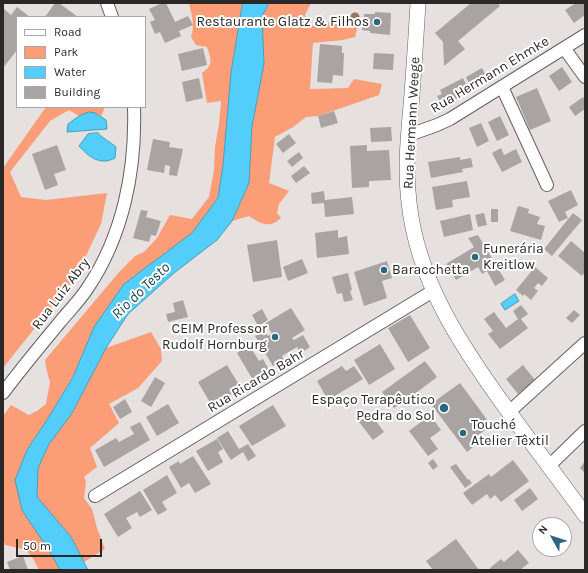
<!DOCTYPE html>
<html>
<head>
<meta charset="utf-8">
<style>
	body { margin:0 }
	#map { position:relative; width:588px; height:573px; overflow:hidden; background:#e6e0de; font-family:Karla,sans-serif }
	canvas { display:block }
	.frame { position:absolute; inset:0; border:4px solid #2b2928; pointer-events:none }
	.legend { position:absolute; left:16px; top:16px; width:130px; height:92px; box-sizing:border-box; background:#fff; border:1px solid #aaa9a9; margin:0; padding:5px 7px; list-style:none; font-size:12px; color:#2b2928 }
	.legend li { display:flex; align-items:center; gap:8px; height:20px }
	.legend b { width:20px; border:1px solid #aaa9a9 }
	.north { position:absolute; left:532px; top:517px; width:40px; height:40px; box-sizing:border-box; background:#fff; border:1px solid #aaa9a9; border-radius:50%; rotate:309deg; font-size:11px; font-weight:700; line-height:16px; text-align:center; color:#2b2928 }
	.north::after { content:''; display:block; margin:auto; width:14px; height:18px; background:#2b687f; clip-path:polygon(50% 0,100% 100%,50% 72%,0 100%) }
	.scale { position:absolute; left:16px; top:539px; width:86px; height:18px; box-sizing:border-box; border:2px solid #2b2928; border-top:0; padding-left:5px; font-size:12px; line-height:14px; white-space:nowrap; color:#2b2928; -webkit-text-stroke:3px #fff; paint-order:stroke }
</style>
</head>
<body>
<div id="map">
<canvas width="588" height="573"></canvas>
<div class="frame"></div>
<ul class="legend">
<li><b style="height:5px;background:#fff"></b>Road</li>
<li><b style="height:11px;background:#fb9d77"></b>Park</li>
<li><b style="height:11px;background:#53cefb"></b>Water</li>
<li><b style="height:11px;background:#a9a3a1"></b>Building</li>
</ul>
<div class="north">N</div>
<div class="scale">50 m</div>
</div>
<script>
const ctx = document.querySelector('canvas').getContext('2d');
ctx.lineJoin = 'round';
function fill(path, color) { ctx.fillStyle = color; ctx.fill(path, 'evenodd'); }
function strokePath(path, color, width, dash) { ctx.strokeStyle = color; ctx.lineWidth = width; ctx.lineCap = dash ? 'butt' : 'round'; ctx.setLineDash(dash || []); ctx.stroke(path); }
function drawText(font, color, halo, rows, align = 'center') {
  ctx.font = font + ' Karla,sans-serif'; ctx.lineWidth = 4; ctx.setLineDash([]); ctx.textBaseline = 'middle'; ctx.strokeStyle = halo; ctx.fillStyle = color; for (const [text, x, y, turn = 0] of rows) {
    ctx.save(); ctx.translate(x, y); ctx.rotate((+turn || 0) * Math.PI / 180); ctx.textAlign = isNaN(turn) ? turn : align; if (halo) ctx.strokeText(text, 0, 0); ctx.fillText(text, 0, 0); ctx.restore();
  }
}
const green = new Path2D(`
	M 190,3 L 243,3 L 231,73 L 223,165 L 218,198 L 192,233 L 124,284 L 94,327 L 73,376 L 47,420 L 27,450 L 15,480 L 60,570 L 39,570 C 29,549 28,550 5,545 L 3,538 L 3,416 L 11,405 L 29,415 L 37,411 L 46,404 L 50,382 L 47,372 L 45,360 L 120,271 L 135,256 L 144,252 L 157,238 L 170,215 L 192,219 L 209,197 L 214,170 L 215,147 L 219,124 L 221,101 L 207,103 L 202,73 C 214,65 211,59 207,47 L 196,45 L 191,37 C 195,26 192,15 189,4 Z
	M 269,3 L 311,3 L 305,15 L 307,27 L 332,22 L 358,25 L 355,37 L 343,40 L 313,43 L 310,89 L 348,88 L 354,79 L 382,84 L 379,95 L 318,116 L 306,117 L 293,127 L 275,137 L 269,183 L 289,191 L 279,204 L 277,213 L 281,218 C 269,229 261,224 249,216 L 232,221 L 249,183 L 252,126 L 264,64 L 262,16 Z
	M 46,107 L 105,107 L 101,116 C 93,111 88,113 79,116 L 69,110 L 50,121 L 10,172 L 21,197 L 46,200 L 107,193 L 101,224 L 77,275 L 3,368 L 3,168 Z
	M 151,332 L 161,349 L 162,361 L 138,388 L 109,404 L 119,423 L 90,448 L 97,467 L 84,477 L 86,482 L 84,498 L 92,509 L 97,528 L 105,549 L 84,562 L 71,537 L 37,497 L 38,468 L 49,444 L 72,413 L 106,348 Z`);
const water = new Path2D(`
	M 243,3 L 269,3 L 262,16 L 264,64 L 252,126 L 249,183 L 232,221 L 217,240 L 174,273 L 128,314 L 106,348 L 72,413 L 49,444 L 38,468 L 37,497 L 71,537 L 88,570 L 60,570 L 50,552 L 22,510 L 15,480 L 27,450 L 47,420 L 73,377 L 94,327 L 124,284 L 192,233 L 218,198 L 223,165 L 231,73 Z
	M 89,112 L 95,113 L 106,120 L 107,129 L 67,132 L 68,124 L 79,116 Z
	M 98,133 C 99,136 112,143 116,147 L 115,158 C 100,166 89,157 79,146 L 88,134 Z
	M 515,294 L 519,301 L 505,310 L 501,304 Z`);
const building = new Path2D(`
	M 55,3 L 59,3 L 78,17 L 45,17 Z
	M 162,3 L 166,3 L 175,22 L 188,16 L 193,25 L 179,31 L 181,36 L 165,43 L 160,32 L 155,34 L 150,22 L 155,20 L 149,9 Z
	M 471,3 L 498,3 L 500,6 L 458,41 L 465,49 L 444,66 L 443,42 L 435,33 Z
	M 576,3 L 585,3 L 585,15 L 574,23 L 565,10 Z
	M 17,7 L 30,17 L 17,17 L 17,50 L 3,68 L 3,8 L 11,15 Z
	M 375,12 L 391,13 L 390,35 L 370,33 L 370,31 L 362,30 L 364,14 L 375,14 Z
	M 320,44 L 342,46 L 342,53 L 344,53 L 343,76 L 333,75 L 332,83 L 317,82 Z
	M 203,48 L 207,65 L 182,71 L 178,54 Z
	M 374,53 L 394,54 L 393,70 L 373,69 Z
	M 562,67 L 572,82 L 559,91 L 549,76 Z
	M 482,68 L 489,81 L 472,90 L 466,77 Z
	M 199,78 L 203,98 L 186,102 L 182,82 Z
	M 463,78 L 470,92 L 442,106 L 437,96 L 442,94 L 440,90 Z
	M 537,88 L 551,121 L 530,130 L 516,97 Z
	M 583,97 L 585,101 L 585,109 L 575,116 L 569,107 Z
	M 334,111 L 338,123 L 321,128 L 318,116 Z
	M 500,116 L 509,135 L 497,141 L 488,122 Z
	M 481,123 L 489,141 L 477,147 L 469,128 Z
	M 391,127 L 392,141 L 371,142 L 370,128 Z
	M 289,134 L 296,143 L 283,153 L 276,144 Z
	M 153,139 L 170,142 L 169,147 L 183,149 L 177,176 L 169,175 L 170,166 L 165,165 L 164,173 L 147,170 Z
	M 57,145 L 66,170 L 54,174 L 58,185 L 45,190 L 32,154 Z
	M 367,145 L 367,151 L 389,150 L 391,180 L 369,181 L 369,187 L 352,188 L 350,146 Z
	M 501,148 L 504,155 L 516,149 L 522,162 L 502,172 L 492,153 Z
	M 299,152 L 303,158 L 292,167 L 287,161 Z
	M 460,157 L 460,160 L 471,158 L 473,167 L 462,169 L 463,172 L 431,178 L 428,162 Z
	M 304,166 L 310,173 L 296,183 L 291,176 Z
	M 467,181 L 470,197 L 452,200 L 453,207 L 436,210 L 432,187 Z
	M 571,190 L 578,205 L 565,212 L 568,218 L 559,222 L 548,201 Z
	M 324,191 L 325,200 L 352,197 L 354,214 L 325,217 L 324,203 L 312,204 L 311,193 Z
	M 518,206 L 529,209 L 528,213 L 540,217 L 537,224 L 545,226 L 541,240 L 510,231 Z
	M 491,209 L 498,209 L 498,222 L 491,222 Z
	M 141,210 L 148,211 L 146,217 L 161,221 L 156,236 L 151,235 L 149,242 L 133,238 Z
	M 484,213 L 487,225 L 478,227 L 475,215 Z
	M 573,213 L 582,220 L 552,256 L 544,249 Z
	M 470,214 L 473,230 L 444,237 L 440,221 Z
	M 338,230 L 338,238 L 347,236 L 349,254 L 317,258 L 315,233 Z
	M 478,235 L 505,280 L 495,286 L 487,271 L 482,274 L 478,267 L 456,280 L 446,264 L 474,247 L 468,238 Z
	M 277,240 L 282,277 L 253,282 L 247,245 Z
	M 571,241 L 585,253 L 585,272 L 582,276 L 558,256 Z
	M 302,259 L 308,273 L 288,281 L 283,267 Z
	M 387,261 L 392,278 L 382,281 L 387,298 L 364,306 L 354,272 Z
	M 535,267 L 548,278 L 542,286 L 538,283 L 534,288 L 538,291 L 531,300 L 524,294 L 523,296 L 516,290 Z
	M 348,273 L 352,290 L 350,291 L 353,300 L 344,302 L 342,293 L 337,294 L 332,277 Z
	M 183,300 L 188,317 L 168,322 L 166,314 L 175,312 L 173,303 Z
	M 521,305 L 528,314 L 521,319 L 528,328 L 500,349 L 488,334 L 493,331 L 484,319 L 494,312 L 506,328 L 518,319 L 513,311 Z
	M 291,308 L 305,330 L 292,338 L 294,340 L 303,335 L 310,347 L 301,353 L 297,347 L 282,356 L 284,360 L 273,366 L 255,336 L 264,330 L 268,336 L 272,334 L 266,323 Z
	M 262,309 L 268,320 L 258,326 L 252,315 Z
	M 574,310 L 580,315 L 572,323 L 566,318 Z
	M 410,315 L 430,348 L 408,362 L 388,328 Z
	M 380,344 L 395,369 L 369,385 L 354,360 Z
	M 249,345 L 259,361 L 263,359 L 269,370 L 253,380 L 237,353 Z
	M 425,361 L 437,377 L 412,396 L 414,399 L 404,406 L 402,403 L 394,408 L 382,392 Z
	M 227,365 L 241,388 L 212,406 L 198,382 Z
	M 523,365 L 535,380 L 518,394 L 506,379 Z
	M 342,366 L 346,371 L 354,366 L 363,379 L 328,400 L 317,381 Z
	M 155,377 L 165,383 L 151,407 L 141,401 Z
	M 460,383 L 491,425 L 475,438 L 478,443 L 467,452 L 431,404 Z
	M 125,399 L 132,412 L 120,419 L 113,407 Z
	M 168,404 L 179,423 L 157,436 L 146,417 Z
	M 273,405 L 286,426 L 252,446 L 239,426 Z
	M 370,413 L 384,432 L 373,440 L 359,422 Z
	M 430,415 L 441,430 L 430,438 L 438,449 L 428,456 L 409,431 Z
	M 140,422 L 150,440 L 104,467 L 95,450 L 116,438 L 119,442 L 134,434 L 130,427 Z
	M 228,431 L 239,449 L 248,444 L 256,456 L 248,461 L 243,452 L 231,460 L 217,438 Z
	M 217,439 L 223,449 L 218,452 L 223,462 L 208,471 L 196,451 Z
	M 193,456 L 211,484 L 195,493 L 189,483 L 181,488 L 169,467 L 179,461 L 180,464 Z
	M 433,459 L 438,466 L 433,470 L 428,463 Z
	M 513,460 L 529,481 L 501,502 L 495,495 L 490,499 L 487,494 L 472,505 L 463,493 L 489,474 L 491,477 Z
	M 585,461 L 585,473 L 580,468 Z
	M 456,464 L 468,480 L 469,479 L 472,483 L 465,488 L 450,467 Z
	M 167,475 L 177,493 L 162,502 L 167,510 L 158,515 L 143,490 Z
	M 530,488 L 538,499 L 522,511 L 514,500 Z
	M 140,491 L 152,510 L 140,517 L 137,512 L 126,518 L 132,528 L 118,537 L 104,514 Z
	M 456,539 L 479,570 L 433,570 L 426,561 Z
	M 518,550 L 529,563 L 520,570 L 491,570 L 490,568 L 501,559 L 504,562 Z
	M 23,556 L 28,570 L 10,570 L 7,562 Z`);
const minor = new Path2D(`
	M 107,3 L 112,17
	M 564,48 L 585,77
	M 502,87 L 547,185
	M 409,135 L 437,125 L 450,119 L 585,35
	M 3,393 C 21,369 40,346 60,322 C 69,311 79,301 87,289 C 123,236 136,171 134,107
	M 509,412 L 585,343
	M 549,466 L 585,431
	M 95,496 L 433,291`);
const major = new Path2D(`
	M 418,3 C 416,37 414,71 411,106 C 408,138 405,170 409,202 C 417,280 461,346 506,408 C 532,444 559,479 585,515`);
const trees = [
	[355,17]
];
const markers = [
	[377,22,4,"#2b687f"],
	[475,257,4,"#2b687f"],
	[384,270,4,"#2b687f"],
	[275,337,4,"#2b687f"],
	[444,408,5,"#2b687f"],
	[463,433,4,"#2b687f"]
];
const poiNames = [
	["Restaurante Glatz & Filhos",369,22],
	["Funerária",483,249,"left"],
	["Kreitlow",483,265,"left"],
	["Baracchetta",392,270,"left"],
	["CEIM Professor",267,329],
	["Rudolf Hornburg",267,345],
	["Espaço Terapêutico",435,400],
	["Pedra do Sol",435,416],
	["Touché",471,425,"left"],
	["Atelier Têxtil",471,441,"left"]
];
const streetNames = [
	["Rua Hermann Ehmke",490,75,-31],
	["Rua Hermann Weege",412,123,-87],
	["Rua Luiz Abry",61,294,-53],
	["Rua Ricardo Bahr",256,381,-31]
];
const waterNames = [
	["Rio do Testo",141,291,-44]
];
fill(green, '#fb9d77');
fill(water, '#53cefb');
strokePath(water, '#479cbc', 1);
fill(building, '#a9a3a1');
strokePath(minor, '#645f5d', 14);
strokePath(major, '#645f5d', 16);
strokePath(minor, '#fff', 12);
strokePath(major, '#fff', 15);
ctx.fillStyle = '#977564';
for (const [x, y] of trees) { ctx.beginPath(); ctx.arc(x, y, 4.5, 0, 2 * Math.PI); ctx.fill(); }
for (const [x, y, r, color] of markers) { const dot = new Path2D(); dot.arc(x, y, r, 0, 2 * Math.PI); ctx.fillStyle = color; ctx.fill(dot); strokePath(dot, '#fff', 1.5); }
drawText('14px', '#2b2928', '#fff', poiNames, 'right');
drawText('14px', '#2b2928', '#fff', streetNames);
drawText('italic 15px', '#104557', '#fff', waterNames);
</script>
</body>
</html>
